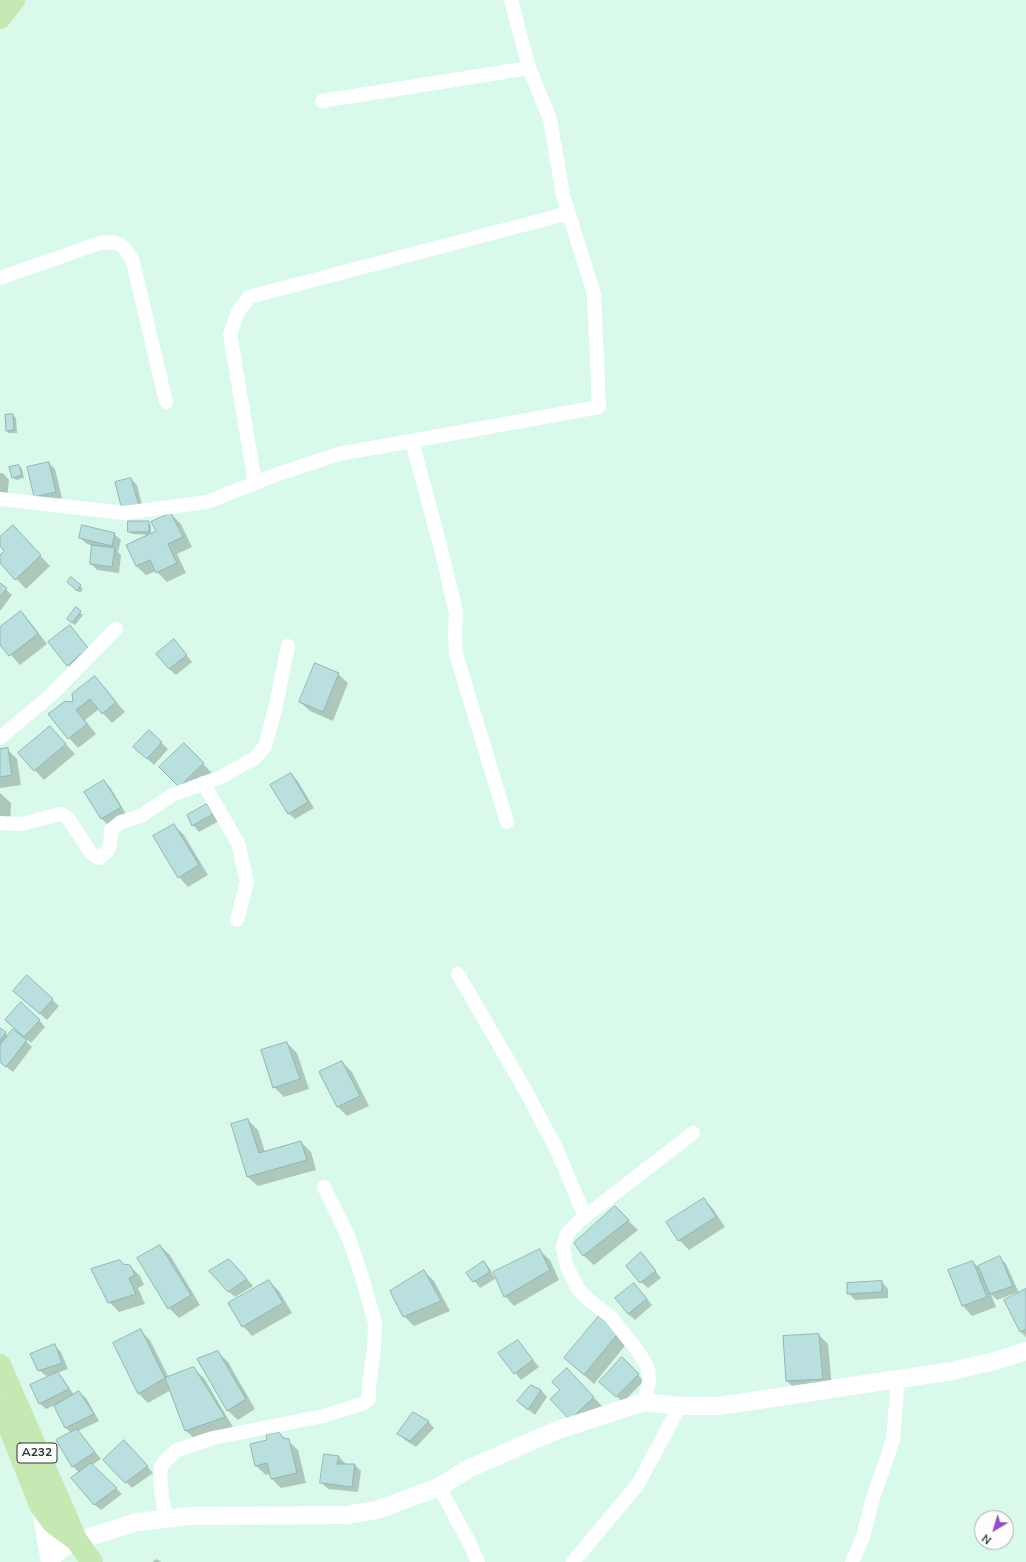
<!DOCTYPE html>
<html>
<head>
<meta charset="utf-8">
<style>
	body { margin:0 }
	#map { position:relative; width:1026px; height:1562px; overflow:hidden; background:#d9faea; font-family:"Nunito Sans",sans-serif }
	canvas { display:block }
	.north { position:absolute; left:974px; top:1510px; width:40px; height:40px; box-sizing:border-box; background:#fefefe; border:1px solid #a9aeac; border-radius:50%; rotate:218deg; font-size:11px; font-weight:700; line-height:16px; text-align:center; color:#2a3731 }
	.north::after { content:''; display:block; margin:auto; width:14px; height:18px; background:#944ec2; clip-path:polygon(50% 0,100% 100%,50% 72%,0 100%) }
</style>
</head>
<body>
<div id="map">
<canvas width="1026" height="1562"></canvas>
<div class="north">N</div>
</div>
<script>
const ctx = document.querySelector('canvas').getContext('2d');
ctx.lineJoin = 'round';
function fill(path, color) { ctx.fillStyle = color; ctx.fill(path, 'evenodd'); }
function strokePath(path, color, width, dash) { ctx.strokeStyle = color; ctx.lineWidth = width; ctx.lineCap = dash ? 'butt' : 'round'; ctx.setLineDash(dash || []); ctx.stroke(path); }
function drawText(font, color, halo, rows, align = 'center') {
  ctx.font = font + ' "Nunito Sans",sans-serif'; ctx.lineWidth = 4; ctx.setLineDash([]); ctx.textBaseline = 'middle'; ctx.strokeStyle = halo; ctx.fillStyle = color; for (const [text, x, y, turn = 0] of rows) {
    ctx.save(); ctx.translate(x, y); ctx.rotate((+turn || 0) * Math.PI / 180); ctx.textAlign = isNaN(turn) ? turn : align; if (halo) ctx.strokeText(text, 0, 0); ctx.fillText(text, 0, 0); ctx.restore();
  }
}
const shadow = new Path2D(`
	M 13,415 L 16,418 L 17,433 L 9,433 L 6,430 L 6,416 Z
	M 49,463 L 55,469 L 62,498 L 42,503 L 35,497 Z
	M 19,466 L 22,469 L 24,478 L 16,480 L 13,477 Z
	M 0,473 L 3,473 L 9,480 L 7,498 L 0,497 Z
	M 131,479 L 137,485 L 144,512 L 129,516 Z
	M 171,514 L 181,524 L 192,547 L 177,554 L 186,573 L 167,582 L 156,571 L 146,575 L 136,566 L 151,535 L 132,534 L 129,531 L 148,522 L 151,525 L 151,534 L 157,532 Z
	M 114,534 L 121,540 L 118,552 L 121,555 L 119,573 L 97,570 L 91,564 L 93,546 L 87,544 L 80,538 Z
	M 22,536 L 50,566 L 26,589 L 0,562 L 0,557 L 6,551 L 0,545 L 0,539 Z
	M 71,578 L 83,589 L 80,593 L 71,585 Z
	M 0,584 L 12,595 L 0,611 Z
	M 76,609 L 83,615 L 75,625 L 71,622 Z
	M 21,612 L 30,622 L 47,644 L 20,665 L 0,643 L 0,628 Z
	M 76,633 L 94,655 L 74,671 L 68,665 Z
	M 180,647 L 192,662 L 176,675 L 169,669 Z
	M 338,674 L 348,683 L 333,721 L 310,711 L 300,702 Z
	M 95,677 L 125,712 L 112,723 L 99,709 L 85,720 L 96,734 L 78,748 L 69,738 L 74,703 Z
	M 50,727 L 75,754 L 44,780 L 20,754 Z
	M 149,731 L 168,749 L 154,765 L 141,753 Z
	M 184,744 L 212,773 L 189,796 L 161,767 Z
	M 7,749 L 17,759 L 21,785 L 0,788 L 0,750 Z
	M 291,774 L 297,780 L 314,808 L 295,819 L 288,813 Z
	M 103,781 L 110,787 L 126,814 L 108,825 L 102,819 Z
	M 0,793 L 11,803 L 10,828 L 0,827 Z
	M 207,805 L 213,811 L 219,821 L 199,832 L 193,825 Z
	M 174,825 L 184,835 L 208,875 L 188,887 L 179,877 Z
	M 27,977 L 59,1006 L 47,1020 L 21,997 Z
	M 39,1020 L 45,1027 L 31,1043 L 12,1026 Z
	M 0,1029 L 9,1036 L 26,1041 L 32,1047 L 13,1072 L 0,1062 Z
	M 287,1043 L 297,1053 L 309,1089 L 284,1097 L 274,1087 Z
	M 342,1062 L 352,1072 L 369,1106 L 347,1116 L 338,1107 L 320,1073 Z
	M 248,1120 L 258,1130 L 265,1152 L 301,1142 L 311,1152 L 316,1170 L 258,1186 L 248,1177 Z
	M 704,1199 L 713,1209 L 725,1227 L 689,1250 L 679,1240 Z
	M 615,1208 L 638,1230 L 594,1265 L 584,1256 L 575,1243 Z
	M 160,1246 L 170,1255 L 200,1305 L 179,1318 L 169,1308 Z
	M 540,1251 L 550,1260 L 559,1280 L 514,1306 L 505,1296 Z
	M 1000,1258 L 1006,1264 L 1019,1293 L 1026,1290 L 1026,1337 L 1021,1332 L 1005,1300 L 1019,1294 L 1018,1292 L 997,1300 L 991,1294 L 996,1307 L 972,1316 L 963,1306 L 950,1270 L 973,1262 L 982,1271 Z
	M 647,1260 L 661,1278 L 648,1288 L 641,1282 Z
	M 484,1262 L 490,1269 L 495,1279 L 480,1288 L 468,1273 Z
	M 124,1265 L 130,1266 L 140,1276 L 144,1285 L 138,1288 L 145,1304 L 119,1312 L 109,1302 Z
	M 236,1266 L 253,1286 L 235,1297 L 228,1291 Z
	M 424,1271 L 434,1281 L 450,1311 L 414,1326 L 404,1316 Z
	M 269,1281 L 279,1291 L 292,1313 L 252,1336 L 243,1326 Z
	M 882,1282 L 888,1289 L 888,1298 L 855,1300 L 848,1293 Z
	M 640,1290 L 652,1305 L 635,1320 L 628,1314 Z
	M 599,1317 L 628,1342 L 594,1384 L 575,1367 Z
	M 140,1330 L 150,1340 L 169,1378 L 194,1369 L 204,1378 L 233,1427 L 196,1440 L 186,1431 L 171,1390 L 148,1403 L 139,1394 L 115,1344 Z
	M 819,1335 L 828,1344 L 832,1388 L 797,1391 L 787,1381 Z
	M 518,1342 L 539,1367 L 521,1380 L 500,1354 Z
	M 55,1346 L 61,1352 L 68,1369 L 57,1373 L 64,1380 L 74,1395 L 79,1392 L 86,1398 L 99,1421 L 78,1431 L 101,1459 L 92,1465 L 122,1494 L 101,1510 L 94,1504 L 79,1473 L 73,1466 L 71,1433 L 66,1428 L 55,1405 L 46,1409 L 39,1403 L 55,1375 L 54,1374 L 46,1376 L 39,1370 Z
	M 218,1352 L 228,1362 L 255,1409 L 238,1420 L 228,1411 L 198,1359 Z
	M 622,1359 L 644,1381 L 623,1402 L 606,1388 Z
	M 576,1379 L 603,1407 L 580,1429 L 561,1390 Z
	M 541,1390 L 547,1397 L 535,1415 L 518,1401 Z
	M 428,1421 L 434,1428 L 416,1447 L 405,1440 L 399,1434 Z
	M 279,1433 L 298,1450 L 306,1483 L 281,1488 L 272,1479 L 271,1474 L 266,1475 L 256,1466 Z
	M 131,1448 L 153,1473 L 132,1488 L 104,1460 Z
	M 325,1455 L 339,1457 L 345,1463 L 345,1465 L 355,1465 L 361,1471 L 358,1492 L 328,1489 L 321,1482 Z
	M 157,1559 L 161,1562 L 152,1562 Z`);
const building = new Path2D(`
	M 13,414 L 14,430 L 6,431 L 5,415 Z
	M 49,462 L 56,492 L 34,497 L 27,467 Z
	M 19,465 L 22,475 L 12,478 L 9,467 Z
	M 131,478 L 139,506 L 122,510 L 115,482 Z
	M 171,513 L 183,537 L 168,544 L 177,563 L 156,573 L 150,560 L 136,566 L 126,545 L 156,531 L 151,522 Z
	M 128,521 L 149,521 L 149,532 L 128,532 Z
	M 13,525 L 41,555 L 15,580 L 0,563 L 0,555 L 4,551 L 0,546 L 0,537 Z
	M 82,525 L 115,533 L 112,546 L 79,538 Z
	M 92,545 L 115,548 L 112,567 L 90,564 Z
	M 71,577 L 81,585 L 77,591 L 67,582 Z
	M 0,583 L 7,588 L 0,597 Z
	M 76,607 L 81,611 L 72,623 L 67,619 Z
	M 21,611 L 38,634 L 9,656 L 0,645 L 0,627 Z
	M 70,625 L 88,648 L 67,666 L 48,642 Z
	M 174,639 L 187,655 L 169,669 L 156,654 Z
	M 315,663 L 339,673 L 323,712 L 299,702 Z
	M 95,676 L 116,702 L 102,714 L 90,699 L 76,710 L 87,724 L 68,739 L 48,714 L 65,701 L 73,702 L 72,694 Z
	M 50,726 L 66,744 L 34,771 L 18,753 Z
	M 149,730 L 162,742 L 147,759 L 133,747 Z
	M 184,743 L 204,763 L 179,787 L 159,767 Z
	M 8,748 L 12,775 L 0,777 L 0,749 Z
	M 291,773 L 308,802 L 288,814 L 270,785 Z
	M 104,780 L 121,807 L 101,819 L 84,792 Z
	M 207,804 L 213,814 L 192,826 L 187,815 Z
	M 174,824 L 199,865 L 178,878 L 153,836 Z
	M 27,975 L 53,999 L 40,1014 L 13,991 Z
	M 21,1002 L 40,1020 L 24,1037 L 5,1020 Z
	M 0,1028 L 6,1032 L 0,1041 Z
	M 13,1029 L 27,1040 L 6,1067 L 0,1062 L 0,1045 Z
	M 287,1042 L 300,1079 L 273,1088 L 261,1050 Z
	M 342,1061 L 360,1096 L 337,1107 L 319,1072 Z
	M 248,1119 L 259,1153 L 301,1141 L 307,1160 L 247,1177 L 231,1124 Z
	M 704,1198 L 716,1217 L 678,1241 L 666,1222 Z
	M 615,1206 L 629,1220 L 583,1256 L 574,1243 Z
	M 160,1245 L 191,1295 L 168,1309 L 137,1258 Z
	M 540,1249 L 550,1270 L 504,1297 L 493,1272 Z
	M 641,1252 L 656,1271 L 640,1283 L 626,1266 Z
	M 1000,1256 L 1013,1286 L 990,1294 L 978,1266 Z
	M 229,1259 L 247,1279 L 228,1292 L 209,1271 Z
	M 120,1260 L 123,1264 L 130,1265 L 135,1275 L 129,1278 L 136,1294 L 108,1303 L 91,1269 Z
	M 484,1261 L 490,1272 L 473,1282 L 466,1273 Z
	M 973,1261 L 987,1297 L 962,1306 L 948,1270 Z
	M 424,1270 L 441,1301 L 403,1317 L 390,1291 Z
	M 269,1280 L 283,1303 L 242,1327 L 228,1303 Z
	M 882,1281 L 882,1292 L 847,1294 L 847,1283 Z
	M 634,1283 L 647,1299 L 628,1314 L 615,1298 Z
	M 1026,1289 L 1026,1329 L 1020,1332 L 1004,1300 Z
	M 599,1316 L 620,1331 L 584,1375 L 564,1358 Z
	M 141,1329 L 165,1378 L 138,1394 L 113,1343 Z
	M 819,1334 L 823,1379 L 786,1381 L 783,1336 Z
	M 518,1340 L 533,1360 L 514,1374 L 498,1353 Z
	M 55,1344 L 62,1363 L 38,1371 L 30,1354 Z
	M 218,1351 L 246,1399 L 227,1411 L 197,1359 Z
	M 622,1357 L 639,1374 L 616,1397 L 599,1382 Z
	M 194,1367 L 225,1417 L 185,1431 L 165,1378 Z
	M 567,1368 L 594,1397 L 570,1420 L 550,1399 L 560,1390 L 552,1382 Z
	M 58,1372 L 69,1389 L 39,1404 L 30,1385 Z
	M 531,1385 L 541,1390 L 528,1410 L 517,1401 Z
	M 79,1391 L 94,1414 L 65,1428 L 54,1406 Z
	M 413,1412 L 429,1421 L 410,1441 L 397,1434 Z
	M 77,1429 L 95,1452 L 72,1467 L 56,1440 Z
	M 279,1432 L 283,1438 L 289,1439 L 297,1473 L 271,1479 L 267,1463 L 255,1466 L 250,1444 L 267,1440 L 266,1435 Z
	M 124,1440 L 148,1466 L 125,1483 L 103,1460 Z
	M 324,1454 L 339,1456 L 337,1464 L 355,1464 L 352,1487 L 320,1483 Z
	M 91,1463 L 117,1488 L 94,1505 L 71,1478 Z`);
const minor = new Path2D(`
	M 322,101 L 529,68
	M 0,278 L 100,243 C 120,241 124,244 133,262 L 166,402
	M 412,441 L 442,553 L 456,613 L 455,635 L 456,654 L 507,822
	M 255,483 L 230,334 L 238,312 L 249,297 L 569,213
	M 0,499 L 124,513 L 207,502 L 278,474 L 339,454 L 599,407 L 594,294 L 563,195 L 550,119 L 529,68 L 511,0
	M 0,738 L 52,694 L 116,629
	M 203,783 L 238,843 L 247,882 L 237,920
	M 0,823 L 22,824 L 60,814 L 68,818 L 91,853 L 99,858 C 112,851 110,843 111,830 L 121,822 L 141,816 L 172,795 L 221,777 L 255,758 L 265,746 L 275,710 L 288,646
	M 458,974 L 524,1088 L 556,1148 L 585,1216
	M 644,1402 L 649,1382 L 648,1368 L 640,1354 L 610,1316 L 590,1301 L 579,1290 L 567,1267 L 563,1247 L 567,1234 L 578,1222 L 693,1133
	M 439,1487 L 469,1542 L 478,1562
	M 166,1519 L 162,1497 L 160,1479 L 161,1467 L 165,1461 L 177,1450 L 213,1438 L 323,1416 L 362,1404 L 369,1399 L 369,1386 L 374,1348 L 375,1323 L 363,1280 L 348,1236 L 324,1187
	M 573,1562 L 638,1484 L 680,1406
	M 852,1562 L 863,1537 L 873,1498 L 893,1440 L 898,1378`);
const tertiary = new Path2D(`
	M 50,1558 L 63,1548 L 77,1541 L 137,1522 L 191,1516 L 346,1515 L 377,1510 L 439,1487 L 468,1469 L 555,1431 L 644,1402 L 680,1406 L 719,1406 L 952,1371 L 995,1361 L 1026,1351`);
const secondary = new Path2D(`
	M 41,1507 L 51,1562`);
const primary = new Path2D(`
	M 0,18 L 14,0
	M 0,1365 L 77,1541 L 92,1562
	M 0,1405 L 41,1507 L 53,1523 L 76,1540`);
const shields = [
	[37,1453,40]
];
const shieldNames = [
	["A232",37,1453]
];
fill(shadow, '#0003');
fill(building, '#b9dfde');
strokePath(building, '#90b5b4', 1);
strokePath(minor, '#fff', 14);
strokePath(tertiary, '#fff', 18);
strokePath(secondary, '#fff', 20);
strokePath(primary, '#c6e8b3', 22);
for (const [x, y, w] of shields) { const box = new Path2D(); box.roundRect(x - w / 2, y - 10, w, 20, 3); ctx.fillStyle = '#fefefe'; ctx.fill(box); strokePath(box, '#2a3731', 1); }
drawText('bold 12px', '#2a3731', null, shieldNames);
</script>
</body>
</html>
